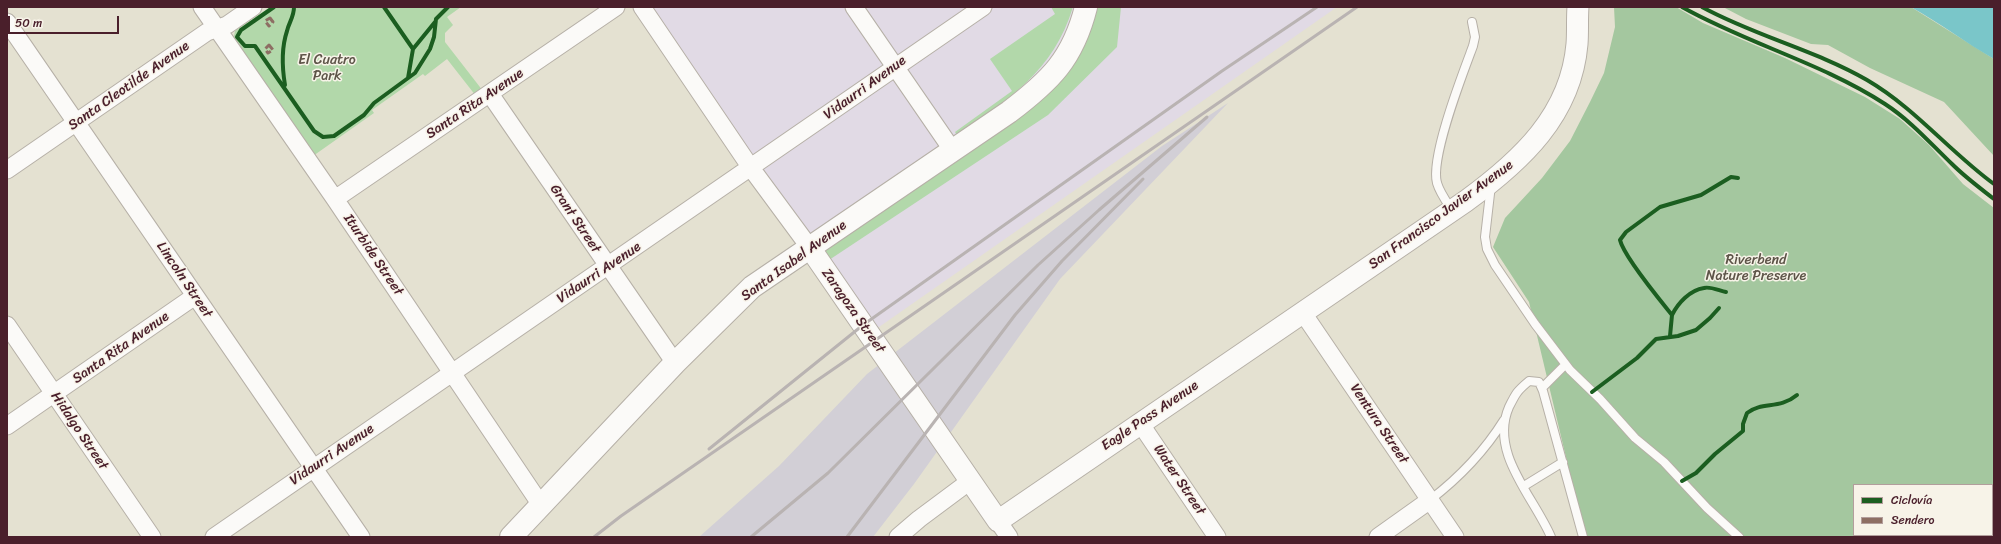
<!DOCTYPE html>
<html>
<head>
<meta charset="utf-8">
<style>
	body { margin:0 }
	#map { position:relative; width:2001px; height:544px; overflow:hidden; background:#e4e1d1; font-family:Sriracha,sans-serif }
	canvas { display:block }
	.frame { position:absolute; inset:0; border:8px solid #4a1f2b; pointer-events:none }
	.legend { position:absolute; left:1853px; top:484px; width:140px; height:52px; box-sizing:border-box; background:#f7f3e8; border:1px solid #b29e9c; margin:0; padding:5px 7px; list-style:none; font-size:12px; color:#4a1f2b }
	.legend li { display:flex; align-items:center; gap:8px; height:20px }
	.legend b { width:20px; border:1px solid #b29e9c }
	.scale { position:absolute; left:8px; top:16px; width:111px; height:18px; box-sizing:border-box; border:2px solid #4a1f2b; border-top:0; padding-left:5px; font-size:12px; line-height:14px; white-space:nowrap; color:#4a1f2b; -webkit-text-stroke:3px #f7f3e8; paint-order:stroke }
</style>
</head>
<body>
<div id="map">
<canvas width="2001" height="544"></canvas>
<div class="frame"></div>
<ul class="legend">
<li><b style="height:5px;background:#1b5e20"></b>Ciclovía</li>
<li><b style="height:5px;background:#8d6e63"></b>Sendero</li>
</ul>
<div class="scale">50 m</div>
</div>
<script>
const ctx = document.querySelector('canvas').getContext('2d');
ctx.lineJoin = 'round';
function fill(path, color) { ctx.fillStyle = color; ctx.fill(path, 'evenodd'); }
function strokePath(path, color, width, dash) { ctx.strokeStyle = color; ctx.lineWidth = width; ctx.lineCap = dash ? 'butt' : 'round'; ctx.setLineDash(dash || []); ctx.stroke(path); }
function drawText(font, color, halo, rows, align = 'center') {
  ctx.font = font + ' Sriracha,sans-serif'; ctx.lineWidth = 3; ctx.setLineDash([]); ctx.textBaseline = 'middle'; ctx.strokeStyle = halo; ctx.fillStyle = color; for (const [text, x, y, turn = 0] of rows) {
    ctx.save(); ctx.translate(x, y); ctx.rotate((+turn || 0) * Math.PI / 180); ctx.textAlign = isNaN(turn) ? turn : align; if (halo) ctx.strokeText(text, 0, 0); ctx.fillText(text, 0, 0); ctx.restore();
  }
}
const built = new Path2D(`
	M 642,7 L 1337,7 L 869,334 Z`);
const industrial = new Path2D(`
	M 1228,103 L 1060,279 L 914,484 L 873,537 L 699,537 L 779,466 L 867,374 L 1162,146 Z`);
const green = new Path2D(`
	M 270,7 L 461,7 L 447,17 L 453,25 L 445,33 L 445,42 L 483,91 L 476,96 L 447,59 L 425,76 L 423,74 L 372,110 L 374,113 L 313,156 L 233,41 L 235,31 Z
	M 1051,7 L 1073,7 C 1053,72 1010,98 957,135 L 955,132 L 1012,91 L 990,59 L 1055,14 Z
	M 1097,7 L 1121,7 L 1117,47 L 1048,115 L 829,260 L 823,252 L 1022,116 C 1031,109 1042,101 1050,92 C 1072,70 1090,38 1097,7 Z`);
const forest = new Path2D(`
	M 1614,7 L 1676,7 L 1703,23 L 1785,58 L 1865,97 L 1900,119 L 1929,145 L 1963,184 L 1994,208 L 1994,537 L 1585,537 L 1529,302 L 1493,247 L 1505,218 L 1542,178 L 1570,141 L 1590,102 L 1604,73 L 1615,27 ZM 1854,485 L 1992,485 L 1992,535 L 1854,535 Z
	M 1723,7 L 1911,7 L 1994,59 L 1994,156 L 1944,102 L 1870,68 L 1828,45 L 1811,44 L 1746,19 Z`);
const water = new Path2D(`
	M 1911,7 L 1994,7 L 1994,59 C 1966,43 1940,23 1911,7 Z`);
const service = new Path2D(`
	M 1491,185 L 1485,237 L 1487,249 L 1495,265 L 1535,324 L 1570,370 L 1600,399 L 1635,438 L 1664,462 L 1707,508 L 1739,537
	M 1452,210 C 1446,201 1440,193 1437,183 C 1430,157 1463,73 1473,46 L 1475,37 L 1472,22
	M 1542,388 L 1565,365
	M 1524,486 L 1563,462
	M 1430,500 C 1460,477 1484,452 1504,420
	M 1551,537 C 1534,497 1489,453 1509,407 C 1516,393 1517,391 1529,381 L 1539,382 L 1543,391 L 1583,537`);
const minor = new Path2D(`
	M 202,7 L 335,199 L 541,505
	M 642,7 L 751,168 L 810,248
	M 854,7 L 953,151
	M 7,22 L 361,537
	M 490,94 L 675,363
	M 7,170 L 207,32 L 227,25 L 253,7
	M 335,199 L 616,7
	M 1303,313 L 1455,537
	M 7,325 L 152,537
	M 1140,423 L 1217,537
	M 7,426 L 195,296
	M 998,521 L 1009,537
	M 214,537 L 983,7
	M 898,537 L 919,519 L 970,481
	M 1378,537 L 1430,500`);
const tertiary = new Path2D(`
	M 810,248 L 998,521 L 1466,201 C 1521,161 1571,115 1577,44 C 1578,32 1577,19 1578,7`);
const secondary = new Path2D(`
	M 511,537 L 675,363 L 752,287 L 1009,112 C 1050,81 1073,59 1086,7`);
const rail = new Path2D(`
	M 709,449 L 863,325 L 1222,71 L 1317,7
	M 594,537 L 621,516 L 1357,7
	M 751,537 L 828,473 L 1038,265 L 1099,210 L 1207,117
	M 847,537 L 1015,315 L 1062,261 L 1143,179`);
const quiet = new Path2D(`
	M 270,18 L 273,22 L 269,26 L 265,21 Z
	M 269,45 L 273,50 L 268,53 L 265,49 Z`);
const cycleway = new Path2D(`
	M 274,7 L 241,30 L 237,37 L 245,46 L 255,46 L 314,131 L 323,137 L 334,136 L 364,115 L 374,103 L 415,73 L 430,49 L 434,37 L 436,19 L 448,7
	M 384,7 L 413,49
	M 1682,7 C 1748,44 1822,63 1885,104 C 1911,121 1930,143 1952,164 C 1965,177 1980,188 1994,199
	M 1702,7 C 1755,36 1815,50 1867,80 C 1915,108 1950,152 1994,184
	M 408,78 L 413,49 L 435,22
	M 285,85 C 282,67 281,49 287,31 C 289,22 294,17 294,7
	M 1672,315 C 1678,303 1690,290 1704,288 C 1710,286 1720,291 1726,292
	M 1670,336 L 1672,315 C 1660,300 1624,257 1620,240 L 1626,232 L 1660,207 L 1701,195 L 1731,177 L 1738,178
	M 1592,392 L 1637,358 L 1656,339 L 1678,336 L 1696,330 L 1710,318 L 1719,308
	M 1682,481 L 1696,473 L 1715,454 L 1743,431 L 1743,424 L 1747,413 C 1763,401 1779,410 1797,395`);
const parkNames = [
	["El Cuatro",327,60],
	["Park",327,76],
	["Riverbend",1756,260],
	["Nature Preserve",1756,276]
];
const streetNames = [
	["Santa Cleotilde Avenue",129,86,-35],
	["Vidaurri Avenue",865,88,-36],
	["Santa Rita Avenue",475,104,-34],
	["San Francisco Javier Avenue",1441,215,-36],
	["Grant Street",575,219,56],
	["Iturbide Street",373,255,56],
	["Santa Isabel Avenue",794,261,-36],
	["Vidaurri Avenue",599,273,-34],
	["Lincoln Street",184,280,56],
	["Zaragoza Street",853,311,55],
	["Santa Rita Avenue",121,348,-35],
	["Eagle Pass Avenue",1150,416,-34],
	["Ventura Street",1379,424,56],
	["Hidalgo Street",79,431,56],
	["Vidaurri Avenue",332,455,-34],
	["Water Street",1179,480,56]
];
fill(built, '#e1dae5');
fill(industrial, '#d2cfd6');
fill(green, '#b2d8aa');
fill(forest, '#a4c79f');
fill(water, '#7ac6c9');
strokePath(service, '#b6b0a7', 10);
strokePath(minor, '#b6b0a7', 19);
strokePath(tertiary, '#b6b0a7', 23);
strokePath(secondary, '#b6b0a7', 24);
strokePath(service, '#fbfaf8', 8);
strokePath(minor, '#fbfaf8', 17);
strokePath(tertiary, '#fbfaf8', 21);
strokePath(secondary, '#fbfaf8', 22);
strokePath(rail, '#b9b3b2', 3);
strokePath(quiet, '#8d6e63', 3, [6, 3]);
strokePath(cycleway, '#1b5e20', 4);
drawText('14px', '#5d5448', '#f7f3e8', parkNames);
drawText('14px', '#4a1f2b', '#f7f3e8', streetNames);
</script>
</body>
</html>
